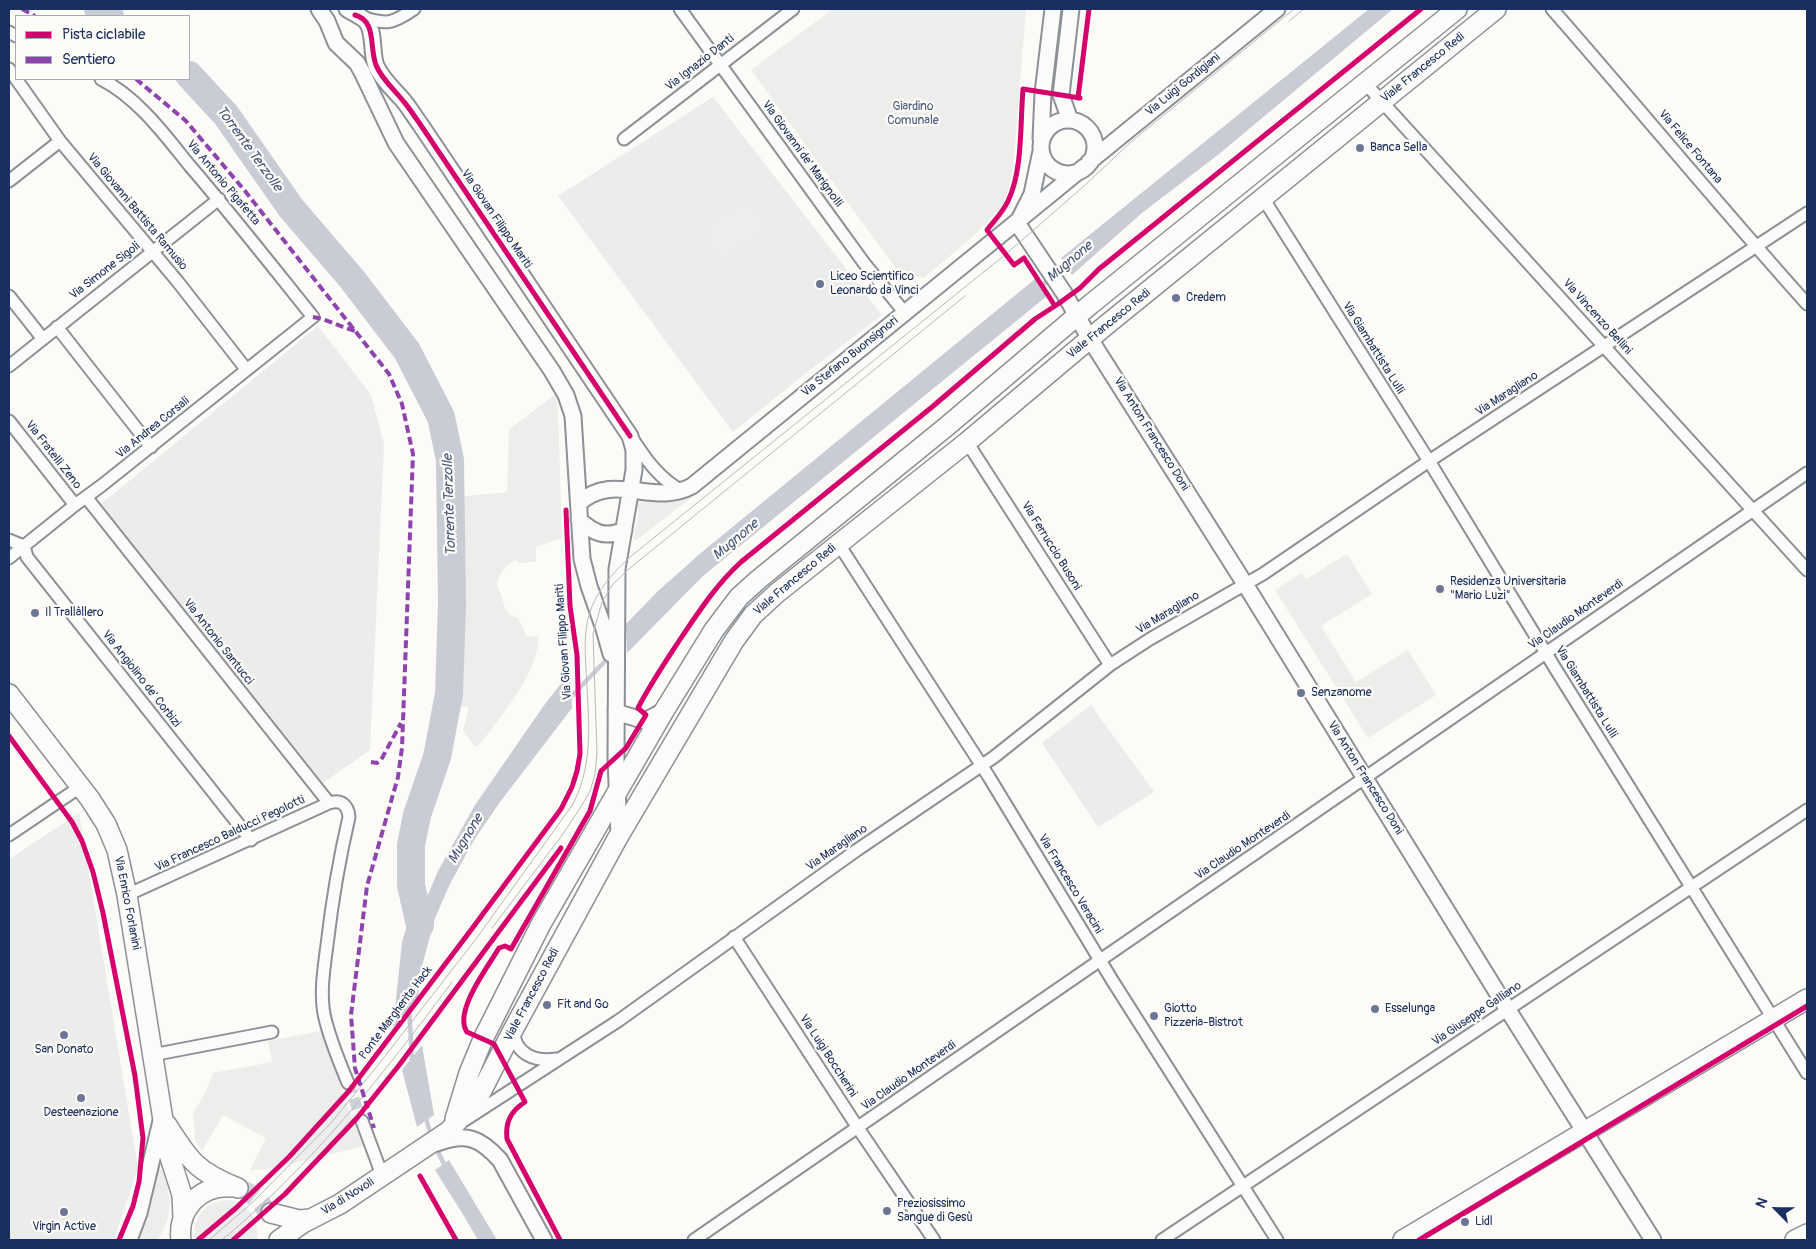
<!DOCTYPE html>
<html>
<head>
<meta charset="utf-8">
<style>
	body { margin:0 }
	#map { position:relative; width:1816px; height:1249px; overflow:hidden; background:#fcfbf8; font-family:Pangolin,sans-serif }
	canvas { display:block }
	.frame { position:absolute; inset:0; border:10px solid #1b2f5e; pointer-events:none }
	.legend { position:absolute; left:15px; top:15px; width:175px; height:65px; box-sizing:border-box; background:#fdfcf7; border:1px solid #a3aaba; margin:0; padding:6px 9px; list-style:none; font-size:15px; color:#1b2f5e }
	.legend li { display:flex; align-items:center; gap:10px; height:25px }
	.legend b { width:25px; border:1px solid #a3aaba }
	.north { position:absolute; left:1751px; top:1184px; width:50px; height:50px; -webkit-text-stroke:4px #fdfcf7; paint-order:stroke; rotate:293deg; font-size:14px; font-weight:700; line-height:20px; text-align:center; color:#1b2f5e }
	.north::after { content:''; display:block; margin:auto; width:18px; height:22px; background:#1b2f5e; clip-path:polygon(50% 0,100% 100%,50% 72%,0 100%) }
</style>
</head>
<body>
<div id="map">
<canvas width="1816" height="1249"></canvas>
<div class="frame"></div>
<ul class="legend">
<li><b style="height:6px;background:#d6006c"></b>Pista ciclabile</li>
<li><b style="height:6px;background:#8e44ad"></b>Sentiero</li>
</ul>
<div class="north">N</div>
</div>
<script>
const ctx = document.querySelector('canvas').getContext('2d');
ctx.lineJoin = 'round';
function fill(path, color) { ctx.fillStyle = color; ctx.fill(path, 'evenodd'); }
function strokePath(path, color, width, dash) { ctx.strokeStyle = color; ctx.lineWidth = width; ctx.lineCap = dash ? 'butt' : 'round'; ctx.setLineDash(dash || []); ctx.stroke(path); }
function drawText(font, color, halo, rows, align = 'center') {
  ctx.font = font + ' Pangolin,sans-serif'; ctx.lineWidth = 4.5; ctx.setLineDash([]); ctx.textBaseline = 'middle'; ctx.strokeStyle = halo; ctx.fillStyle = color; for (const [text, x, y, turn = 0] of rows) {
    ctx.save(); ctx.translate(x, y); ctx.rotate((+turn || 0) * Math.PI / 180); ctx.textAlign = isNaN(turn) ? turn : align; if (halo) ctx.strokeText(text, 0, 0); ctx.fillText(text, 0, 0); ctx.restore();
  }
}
const built = new Path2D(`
	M 713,97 L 882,315 L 805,374 L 733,432 L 558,196 Z
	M 318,326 L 371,395 L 384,444 L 370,750 L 323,783 L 101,504 Z
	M 1091,705 L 1154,792 L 1098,827 L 1042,743 Z
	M 79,813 L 138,1168 L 114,1240 L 9,1240 L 9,859 Z`);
const green = new Path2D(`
	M 833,9 L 1026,9 L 1014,156 C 1012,171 1011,185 1005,199 C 994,223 945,259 924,278 L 900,274 L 751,70 Z
	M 747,196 L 770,228 L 721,263 L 698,231 Z
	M 555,394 L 558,408 L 562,538 L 536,547 L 536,562 L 519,563 L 515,560 C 504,569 499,571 497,586 C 505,598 501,614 518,618 L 527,637 L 538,636 C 540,671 501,716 481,743 L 475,747 L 463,730 L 469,707 L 454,705 L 456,497 L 507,492 L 509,430 Z
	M 698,489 L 700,491 L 635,541 L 633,539 L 639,512 L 635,511 L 640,500 C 646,499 650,501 656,502 C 671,504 686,498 698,489 Z
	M 1347,554 L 1372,594 L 1321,626 L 1356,682 L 1408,650 L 1436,695 L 1368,738 L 1275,590 L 1302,573 L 1306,579 Z
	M 321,1031 L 349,1110 L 364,1146 L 269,1169 L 250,1170 L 266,1138 L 223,1115 L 202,1151 L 195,1140 L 193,1114 L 207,1089 L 213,1073 L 272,1062 L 268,1041 Z
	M 155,1169 L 163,1169 C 171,1194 174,1218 157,1240 L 136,1240 Z
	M 228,1200 C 248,1203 260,1220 257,1240 L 195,1240 C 191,1219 205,1201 228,1200 Z`);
const water = new Path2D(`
	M 1369,9 L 1393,9 L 1219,154 L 1142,213 L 1072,275 L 1061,258 Z
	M 1035,279 L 1047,296 L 703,576 L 627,653 L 626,624 L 658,591 L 702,552 Z
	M 570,672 L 572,708 L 500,802 L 474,840 L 450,884 L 435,918 L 422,966 L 418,997 L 393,1028 L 402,942 L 407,925 L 427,897 L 438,871 L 475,805 L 545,704 Z
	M 422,1045 L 434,1115 L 417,1127 L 402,1070 Z
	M 449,1160 L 497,1240 L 478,1240 L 464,1216 L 435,1170 Z`);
const stream = new Path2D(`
	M 1036,291 L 1070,262
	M 568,700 L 609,657
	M 409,1004 L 412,1061
	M 425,1115 L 431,1136
	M 435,1146 L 446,1168`);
const river = new Path2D(`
	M 98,9 L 110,16
	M 189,75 L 226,115 L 291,208 L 352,279 L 407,351 L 441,417 L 450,460 L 452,604 L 449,694 L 437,757 L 417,815 L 411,845 L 411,885 L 420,925`);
const minorTunnel = new Path2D(`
	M 348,1083 L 362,1121`);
const primaryTunnel = new Path2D(`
	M 238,1188 C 253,1193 262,1202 269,1215`);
const minor = new Path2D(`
	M 680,9 L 864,263 L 905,313
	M 1552,9 C 1638,107 1720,207 1807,304
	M 361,17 C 387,25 392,24 414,9
	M 9,32 L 16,36
	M 9,69 L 60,141 L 178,282 L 246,369
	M 1365,83 L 1807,570
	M 624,139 L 793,9
	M 9,181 L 60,141
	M 1263,198 L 1429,461 L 1555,668 L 1807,1073
	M 9,296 L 43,339
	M 57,327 L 151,447
	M 9,366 L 219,199
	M 9,421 L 75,505
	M 634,441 C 647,461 660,479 682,491
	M 967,442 L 1110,665
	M 86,497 L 329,803
	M 9,540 L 24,546 L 27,557 L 251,840
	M 838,543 L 989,777 L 1112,980 L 1277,1240
	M 9,558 L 75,505 L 101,486 L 313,317 C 272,266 232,215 190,166 C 164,134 138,98 101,79
	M 9,835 L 80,787
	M 127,895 L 329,803 C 341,799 348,805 349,817 C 339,860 332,902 327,945 C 324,968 320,992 324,1014 C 329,1038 339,1061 348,1083
	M 734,937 L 858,1128 L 934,1240
	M 513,1030 C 515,1054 534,1062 556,1059
	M 152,1055 L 272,1032
	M 465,1120 L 618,1021 L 857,850 L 994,757 L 1110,665 L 1150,639 L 1263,574 L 1429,461 L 1807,213
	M 362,1121 L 382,1175
	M 694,1240 L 1807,473
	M 1162,1240 L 1807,810`);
const tertiary = new Path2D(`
	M 319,9 L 327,21 L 336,43 L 357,63 L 362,72 L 396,143 L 552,371 L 566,395 L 573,416 L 582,559 L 589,586 L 604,629 L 611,654
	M 347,9 C 353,13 361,16 366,21 C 375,31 371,53 376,66 C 382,79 393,89 402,99 C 409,107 414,116 420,124 L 630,436 L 634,450 L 634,470 L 617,569 L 616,758 L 619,836
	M 1070,120 L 1061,95 L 1071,9
	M1041 147a27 27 0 1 1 54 0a27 27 0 1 1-54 0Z
	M 1041,139 L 1043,93 L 1053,9
	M 1089,162 L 1277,9
	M 1020,218 L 1032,194 L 1041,151
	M 1017,223 L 1064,293 L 1090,339 L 1245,584 L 1508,1010 L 1653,1240
	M 579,503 C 615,471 653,507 692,486 L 1084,167
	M 579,520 C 593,532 604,539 624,530
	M 616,712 L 645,721 L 664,711
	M 437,1143 C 466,1132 480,1138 500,1160 L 544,1240
	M 129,1240 L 139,1213 L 161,1121`);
const primary = new Path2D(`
	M 9,694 L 90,799 L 106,824 L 117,850 L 127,895 L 168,1151 L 182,1195 L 183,1218
	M 455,1119 L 469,1073 L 483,1039 L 541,924 L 664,711 L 714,630 L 739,597 L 759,579 L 946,427 L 1091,304 L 1457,9
	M 167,1125 C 189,1160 197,1172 238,1188
	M 271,1213 L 299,1220 L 311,1219
	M 181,1240 C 177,1209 201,1184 232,1187
	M 279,1240 L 303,1223 L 340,1204 L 449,1131 L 479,1096 L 513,1030 L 617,839 L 734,641 L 753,615 L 777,593 L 967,442 L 1105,326 L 1496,9
	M 1403,1240 L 1807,999
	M 1795,1240 L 1807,1234`);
const tram = new Path2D(`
	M 1289,21 L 1304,9
	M 492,928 L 560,838 L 579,810 L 590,791 L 595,774 L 597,753 L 593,634 L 602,602 L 613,584 L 630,568 L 965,296
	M 209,1240 L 253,1202 L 331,1123 L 382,1060 L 476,939 L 573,804 C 595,761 588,716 586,669 C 585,651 584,633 589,615 C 596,591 612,574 630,557 L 1006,254 L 1084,186 L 1132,141 L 1294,9
	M 222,1240 C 312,1165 383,1075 452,982`);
const quiet = new Path2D(`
	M 22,9 L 35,16
	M 136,79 L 186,121 L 245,191 L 389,374 L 402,404 L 413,454 L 402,748 L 398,777 L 367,886 L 351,1015 L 355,1068 L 374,1128
	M 313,317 C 327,319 340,327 355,331
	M 371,762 L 377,763 L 381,760 L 401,723`);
const cycleway = new Path2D(`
	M 355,15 C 377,21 369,47 376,65 C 382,80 395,90 404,102 C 410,109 415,117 420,124 L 630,436
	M 1078,98 L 1089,9
	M 1053,303 L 1024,258 L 1014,265 L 987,230 C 994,221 1003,212 1008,201 C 1023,170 1020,124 1023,89 L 1080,98
	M 9,736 L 72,822 L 82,841 L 93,872 L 103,913 L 135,1076 L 143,1138 L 139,1182 L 133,1206 L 119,1240
	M 420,1176 L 456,1240
	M 198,1240 L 236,1208 L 289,1157 L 349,1091 L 468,934 L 561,809 L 572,787 L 577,771 L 580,754 L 577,655 L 570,606 L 566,510
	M 233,1240 L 285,1194 L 357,1118 L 400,1064 L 561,848
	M 560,1240 L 507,1139 C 505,1122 511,1111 525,1102 L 494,1044 L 467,1032 C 453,1012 488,967 499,948 L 505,946 L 511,949 L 590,811 L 601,771 L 626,748 L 646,715 L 638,708 C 651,683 666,661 681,638 C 700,610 716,585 741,562 L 932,407 L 1035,319 L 1058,304 L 1080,288 L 1099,269 L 1421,9
	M 1419,1240 L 1807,1006`);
const markers = [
	[1360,148,5,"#6a7694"],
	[820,284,5,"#6a7694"],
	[1176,298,5,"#6a7694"],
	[1440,589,5,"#6a7694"],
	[35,613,5,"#6a7694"],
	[1301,693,5,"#6a7694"],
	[547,1005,5,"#6a7694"],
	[1375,1009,5,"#6a7694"],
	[1154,1016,5,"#6a7694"],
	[64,1035,5,"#6a7694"],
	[81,1098,5,"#6a7694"],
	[887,1211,5,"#6a7694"],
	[64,1212,5,"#6a7694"],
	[1465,1222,5,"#6a7694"]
];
const streetNames = [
	["Via Ignazio Danti",700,63,-38],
	["Viale Francesco Redi",1423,68,-39],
	["Via Luigi Gordigiani",1183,85,-39],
	["Via Felice Fontana",1690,147,50],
	["Via Giovanni de' Marignolli",802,154,54],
	["Via Antonio Pigafetta",223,183,50],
	["Via Giovanni Battista Ramusio",137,212,50],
	["Via Giovan Filippo Mariti",496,219,56],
	["Via Simone Sigoli",105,271,-38],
	["Via Vincenzo Bellini",1597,317,48],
	["Viale Francesco Redi",1109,324,-39],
	["Via Giambattista Lulli",1373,348,58],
	["Via Stefano Buonsignori",850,357,-39],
	["Via Maragliano",1507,394,-33],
	["Via Andrea Corsali",153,428,-39],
	["Via Anton Francesco Doni",1151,434,58],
	["Via Fratelli Zeno",53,455,52],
	["Via Ferruccio Busoni",1051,546,58],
	["Viale Francesco Redi",795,580,-40],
	["Via Maragliano",1168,613,-31],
	["Via Claudio Monteverdi",1576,615,-35],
	["Via Antonio Santucci",218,642,52],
	["Via Giovan Filippo Mariti",564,642,-94],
	["Via Angiolino de' Corbizi",141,679,52],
	["Via Giambattista Lulli",1586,692,58],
	["Via Anton Francesco Doni",1365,778,58],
	["Via Francesco Balducci Pegolotti",230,834,-25],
	["Via Claudio Monteverdi",1243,846,-34],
	["Via Maragliano",837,848,-35],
	["Via Francesco Veracini",1070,884,59],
	["Via Enrico Forlanini",127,903,79],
	["Viale Francesco Redi",532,995,-62],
	["Ponte Margherita Hack",396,1013,-53],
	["Via Giuseppe Galliano",1477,1014,-34],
	["Via Luigi Boccherini",828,1056,57],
	["Via Claudio Monteverdi",909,1076,-35],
	["Via di Novoli",348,1197,-32]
];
const parkNames = [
	["Giardino",913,107],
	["Comunale",913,121]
];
const poiNames = [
	["Banca Sella",1370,148],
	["Liceo Scientifico",830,277],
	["Leonardo da Vinci",830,291],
	["Credem",1186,298],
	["Residenza Universitaria",1450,582],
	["\"Mario Luzi\"",1450,596],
	["Il Trallàllero",45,613],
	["Senzanome",1311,693],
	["Fit and Go",557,1005],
	["Giotto",1164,1009],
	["Pizzeria-Bistrot",1164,1023],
	["Esselunga",1385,1009],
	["San Donato",64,1050,"center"],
	["Desteenazione",81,1113,"center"],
	["Preziosissimo",897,1204],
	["Sangue di Gesù",897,1218],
	["Lidl",1475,1222],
	["Virgin Active",64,1227,"center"]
];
const waterNames = [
	["Torrente Terzolle",249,149,54],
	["Mugnone",1070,262,-40],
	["Torrente Terzolle",450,505,-92],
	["Mugnone",736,540,-40],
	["Mugnone",466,839,-59]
];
fill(built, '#ebeceb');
fill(green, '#ededec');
fill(water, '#c9ccd4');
strokePath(stream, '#c9ccd4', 4.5);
strokePath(river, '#c9ccd4', 28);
strokePath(minorTunnel, '#cfd2d9', 11, [11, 5.5]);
strokePath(primaryTunnel, '#cfd2d9', 19, [19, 9]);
strokePath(minor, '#8c9097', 15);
strokePath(tertiary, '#8c9097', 19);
strokePath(primary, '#8c9097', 22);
strokePath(minor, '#fbfbf9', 11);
strokePath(tertiary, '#fbfbf9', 15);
strokePath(primary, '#fbfbf9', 19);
strokePath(tram, '#b6b9bd', 1);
strokePath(quiet, '#8e44ad', 4, [8, 4]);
strokePath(cycleway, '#d6006c', 5);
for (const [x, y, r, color] of markers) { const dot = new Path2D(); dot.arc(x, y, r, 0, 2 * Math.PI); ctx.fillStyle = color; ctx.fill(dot); strokePath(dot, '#fdfcf7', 2); }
drawText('12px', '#1b2f5e', '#fdfcf7', streetNames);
drawText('12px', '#4c5c7f', '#fdfcf7', parkNames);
drawText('12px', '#1b2f5e', '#fdfcf7', poiNames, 'left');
drawText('italic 14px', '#49587d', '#fdfcf7', waterNames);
</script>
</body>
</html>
